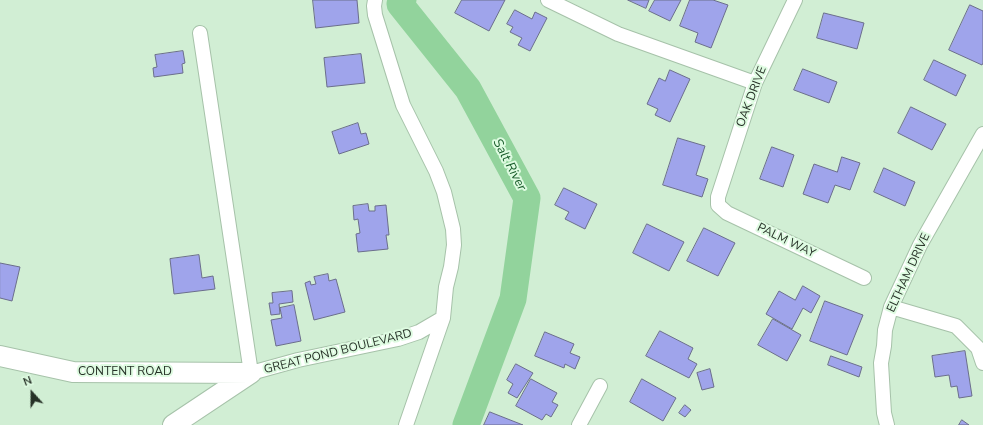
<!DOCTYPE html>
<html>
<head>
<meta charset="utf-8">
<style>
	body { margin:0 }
	#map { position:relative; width:983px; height:425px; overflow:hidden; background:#d1eed4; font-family:"Nunito Sans",sans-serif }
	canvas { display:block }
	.north { position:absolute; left:12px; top:373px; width:40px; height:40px; -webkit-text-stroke:3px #defbe1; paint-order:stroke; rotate:339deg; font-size:11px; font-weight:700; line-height:16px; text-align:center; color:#263127 }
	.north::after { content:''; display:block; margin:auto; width:14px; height:18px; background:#263127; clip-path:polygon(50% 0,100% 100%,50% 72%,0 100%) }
</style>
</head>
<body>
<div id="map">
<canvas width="983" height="425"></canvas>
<div class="north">N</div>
</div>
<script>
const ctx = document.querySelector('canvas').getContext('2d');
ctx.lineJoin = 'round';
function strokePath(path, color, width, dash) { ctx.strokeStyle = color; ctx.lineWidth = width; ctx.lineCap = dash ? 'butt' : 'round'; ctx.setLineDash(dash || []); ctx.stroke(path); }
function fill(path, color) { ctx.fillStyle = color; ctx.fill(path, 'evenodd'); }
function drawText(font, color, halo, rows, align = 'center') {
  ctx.font = font + ' "Nunito Sans",sans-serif'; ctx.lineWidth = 4; ctx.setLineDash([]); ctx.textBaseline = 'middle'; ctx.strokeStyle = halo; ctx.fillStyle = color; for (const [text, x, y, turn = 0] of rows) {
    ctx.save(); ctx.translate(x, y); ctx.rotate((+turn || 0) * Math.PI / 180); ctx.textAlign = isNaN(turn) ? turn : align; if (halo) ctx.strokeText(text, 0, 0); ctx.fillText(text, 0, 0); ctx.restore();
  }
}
const river = new Path2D(`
	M 403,0 L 400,4 L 468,89 L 527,198 L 513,299 L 466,425`);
const building = new Path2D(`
	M 313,0 L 357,0 L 359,23 L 316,28 Z
	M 462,0 L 505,0 L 489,31 L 455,13 Z
	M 628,0 L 649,0 L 646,8 Z
	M 655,0 L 681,0 L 670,21 L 649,11 Z
	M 690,0 L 713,0 L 728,5 L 711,48 L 695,42 L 698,33 L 680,26 Z
	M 970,5 L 983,11 L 983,63 L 982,65 L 949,50 Z
	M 515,10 L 532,19 L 535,12 L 547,18 L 530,51 L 518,45 L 522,38 L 510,32 L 513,27 L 507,24 Z
	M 824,13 L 864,23 L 857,49 L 817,38 Z
	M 183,51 L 185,63 L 182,64 L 183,73 L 154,77 L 153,68 L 157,67 L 155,55 Z
	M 361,54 L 365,83 L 327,87 L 324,58 Z
	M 934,60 L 966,75 L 956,96 L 924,80 Z
	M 803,69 L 837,82 L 829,103 L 794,90 Z
	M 670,70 L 690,79 L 670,122 L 655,115 L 658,109 L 647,104 L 659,78 L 665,81 Z
	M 911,107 L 946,124 L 932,150 L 898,133 Z
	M 358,123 L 361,134 L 366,133 L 369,144 L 339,154 L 332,132 Z
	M 678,138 L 705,146 L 696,175 L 708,179 L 702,197 L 663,185 Z
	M 772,147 L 794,155 L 783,187 L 760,179 Z
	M 842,157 L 860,163 L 850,190 L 835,185 L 828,203 L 803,194 L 814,164 L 837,172 Z
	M 884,168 L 915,182 L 905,206 L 874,192 Z
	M 564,188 L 597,204 L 585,229 L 565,219 L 569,212 L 555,205 Z
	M 368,204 L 369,211 L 375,211 L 375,206 L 386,205 L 389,235 L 386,235 L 388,249 L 358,252 L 356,234 L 360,233 L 358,219 L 354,220 L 353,206 Z
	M 647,224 L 684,242 L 669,271 L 633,253 Z
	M 704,228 L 735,243 L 718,276 L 687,261 Z
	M 199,255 L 202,278 L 213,276 L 215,289 L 174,294 L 170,259 Z
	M 0,263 L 20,267 L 12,301 L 0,298 Z
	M 328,274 L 329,281 L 336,279 L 345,312 L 314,320 L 305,283 L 310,281 L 311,285 L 316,284 L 314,277 Z
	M 803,286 L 820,296 L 811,313 L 803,308 L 792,329 L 766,314 L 779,291 L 795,300 Z
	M 292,291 L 293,302 L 279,304 L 280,314 L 271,315 L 269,303 L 273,303 L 272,293 Z
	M 825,301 L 863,315 L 847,355 L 810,341 Z
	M 294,305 L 301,341 L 276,346 L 271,320 L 282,318 L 280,308 Z
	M 773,319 L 801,335 L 787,361 L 758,345 Z
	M 660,331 L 693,348 L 688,359 L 697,364 L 689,378 L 646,356 Z
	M 545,332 L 574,344 L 570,353 L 580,357 L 575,369 L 565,364 L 564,368 L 535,356 Z
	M 965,351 L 972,396 L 959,398 L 957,386 L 951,387 L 949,375 L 935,377 L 932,356 Z
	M 831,356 L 862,367 L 859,377 L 828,365 Z
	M 516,364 L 533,373 L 517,398 L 508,393 L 513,384 L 507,380 Z
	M 710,369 L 714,387 L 702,390 L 697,373 Z
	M 531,379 L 557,393 L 552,402 L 558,405 L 551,417 L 546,414 L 542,420 L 516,406 Z
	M 642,379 L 676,398 L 663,421 L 630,402 Z
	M 685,405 L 691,410 L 685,417 L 679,413 Z
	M 490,412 L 495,414 L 523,425 L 484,425 Z
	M 962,420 L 969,425 L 959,425 Z`);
const street = new Path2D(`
	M 375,0 L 374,6 L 375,15 L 403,105 L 436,171 L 444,192 L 453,229 L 454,245 L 451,267 L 446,287 L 443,318 L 406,425
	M 548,0 L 618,34 L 755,83
	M 795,0 L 755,83 L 718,197 L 718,205 L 727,213 L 864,278
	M 200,33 L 251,373 L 298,360 L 398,339 L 419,332 L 443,318
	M 891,307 L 956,326 L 978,348 L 983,363
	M 579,425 L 600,386
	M 887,425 L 884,413 L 881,363 L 884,346 L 885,330 L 891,307 L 920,245 L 983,134`);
const secondary = new Path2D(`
	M 0,356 L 73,372 L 251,373
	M 173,425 L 251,373`);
const streetNames = [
	["OAK DRIVE",752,97,-69],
	["PALM WAY",786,241,26],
	["ELTHAM DRIVE",909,273,-65],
	["GREAT POND BOULEVARD",338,352,-14],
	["CONTENT ROAD",125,372]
];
const waterNames = [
	["Salt River",509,165,62]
];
strokePath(river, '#92d39c', 27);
fill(building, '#9fa4eb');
strokePath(building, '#6b6e8b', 1);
strokePath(street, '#a6c2a9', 16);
strokePath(secondary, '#a6c2a9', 22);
strokePath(street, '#fff', 14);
strokePath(secondary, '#fff', 20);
drawText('12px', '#263127', '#defbe1', streetNames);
drawText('italic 13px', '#155a28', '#defbe1', waterNames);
</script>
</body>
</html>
